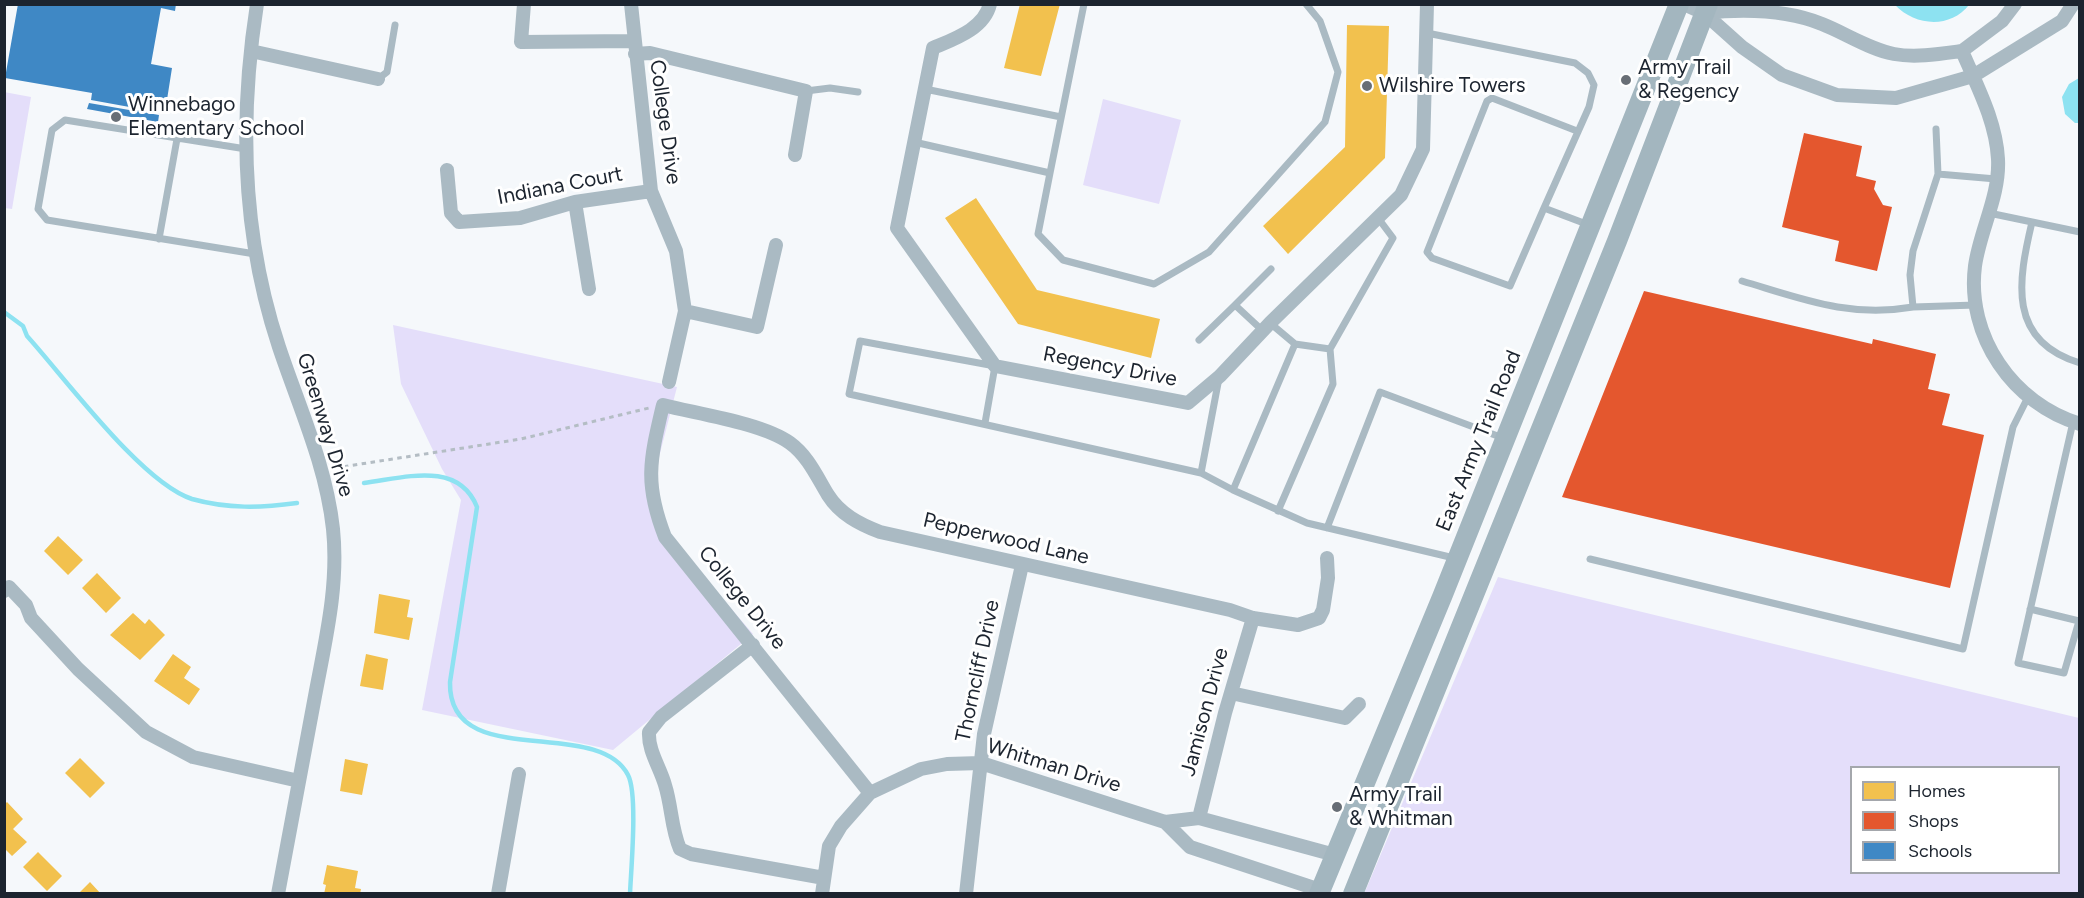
<!DOCTYPE html>
<html>
<head>
<meta charset="utf-8">
<style>
	body { margin:0 }
	#map { position:relative; width:2084px; height:898px; overflow:hidden; background:#f5f8fb; font-family:Figtree,sans-serif }
	canvas { display:block }
	.frame { position:absolute; inset:0; border:6px solid #1c242f; pointer-events:none }
	.legend { position:absolute; left:1850px; top:766px; width:210px; height:108px; box-sizing:border-box; background:#fff; border:2px solid #a4a7ac; margin:0; padding:8px 10px; list-style:none; font-size:18px; color:#1c242f }
	.legend li { display:flex; align-items:center; gap:12px; height:30px }
	.legend b { width:30px; border:2px solid #a4a7ac }
</style>
</head>
<body>
<div id="map">
<canvas width="2084" height="898"></canvas>
<div class="frame"></div>
<ul class="legend">
<li><b style="height:16px;background:#f2c14e"></b>Homes</li>
<li><b style="height:16px;background:#e4572e"></b>Shops</li>
<li><b style="height:16px;background:#3f88c5"></b>Schools</li>
</ul>
</div>
<script>
const ctx = document.querySelector('canvas').getContext('2d');
ctx.lineJoin = 'round';
function fill(path, color) { ctx.fillStyle = color; ctx.fill(path, 'evenodd'); }
function strokePath(path, color, width, dash) { ctx.strokeStyle = color; ctx.lineWidth = width; ctx.lineCap = dash ? 'butt' : 'round'; ctx.setLineDash(dash || []); ctx.stroke(path); }
function drawText(font, color, halo, rows, align = 'center') {
  ctx.font = font + ' Figtree,sans-serif'; ctx.lineWidth = 6; ctx.setLineDash([]); ctx.textBaseline = 'middle'; ctx.strokeStyle = halo; ctx.fillStyle = color; for (const [text, x, y, turn = 0] of rows) {
    ctx.save(); ctx.translate(x, y); ctx.rotate((+turn || 0) * Math.PI / 180); ctx.textAlign = isNaN(turn) ? turn : align; if (halo) ctx.strokeText(text, 0, 0); ctx.fillText(text, 0, 0); ctx.restore();
  }
}
const green = new Path2D(`
	M 4,92 L 31,97 L 12,209 L 5,208 Z
	M 1103,99 L 1181,120 L 1159,204 L 1083,185 Z
	M 393,325 L 677,387 L 657,465 L 658,493 L 667,534 L 753,634 L 613,750 L 422,710 L 461,500 L 442,469 L 401,384 Z
	M 1498,577 L 2079,718 L 2079,893 L 1364,894 ZM 1852,768 L 2058,768 L 2058,872 L 1852,872 Z`);
const water = new Path2D(`
	M 1895,5 L 1969,5 C 1950,29 1915,26 1895,5 Z
	M 2079,78 L 2079,123 L 2075,123 L 2065,114 L 2062,97 L 2069,84 Z`);
const homes = new Path2D(`
	M 1020,4 L 1060,4 L 1041,76 L 1004,68 Z
	M 1347,25 L 1389,26 L 1385,158 L 1288,254 L 1263,226 L 1345,147 Z
	M 976,198 L 1037,290 L 1160,319 L 1151,358 L 1018,324 L 945,218 Z
	M 58,536 L 83,560 L 68,575 L 44,551 Z
	M 97,573 L 121,598 L 106,613 L 82,588 Z
	M 379,594 L 410,600 L 407,617 L 413,618 L 409,640 L 374,633 Z
	M 133,613 L 145,624 L 149,619 L 165,635 L 140,660 L 110,635 Z
	M 173,654 L 191,667 L 184,678 L 200,689 L 189,705 L 154,681 Z
	M 366,654 L 388,659 L 383,690 L 360,686 Z
	M 80,758 L 105,783 L 90,798 L 65,773 Z
	M 345,759 L 368,764 L 362,795 L 340,791 Z
	M 7,802 L 23,819 L 13,829 L 27,842 L 12,856 L 4,848 L 4,805 Z
	M 38,852 L 62,876 L 47,891 L 23,867 Z
	M 327,865 L 358,871 L 355,888 L 361,889 L 360,894 L 324,894 L 326,885 L 323,884 Z
	M 90,882 L 101,894 L 78,894 Z`);
const shops = new Path2D(`
	M 1804,133 L 1862,146 L 1856,176 L 1876,181 L 1874,189 L 1883,205 L 1892,207 L 1877,271 L 1835,261 L 1839,241 L 1782,227 Z
	M 1644,291 L 1872,344 L 1873,339 L 1936,354 L 1928,389 L 1950,394 L 1942,425 L 1984,435 L 1950,588 L 1562,497 Z`);
const schools = new Path2D(`
	M 18,4 L 176,4 L 175,11 L 161,8 L 151,64 L 172,68 L 166,106 L 144,102 L 142,112 L 159,115 L 158,122 L 87,109 L 89,103 L 135,111 L 135,108 L 91,100 L 92,93 L 5,78 Z`);
const stream = new Path2D(`
	M 4,312 L 23,326 L 27,336 C 65,378 142,483 192,499 C 228,509 261,508 297,503
	M 364,483 C 404,478 458,460 477,507 L 450,682 C 448,773 597,715 628,775 C 638,794 631,869 630,894`);
const path = new Path2D(`
	M 335,468 L 521,439 L 649,408`);
const service = new Path2D(`
	M 1427,33 L 1575,63 L 1588,73 L 1594,85 L 1589,107 L 1544,208 L 1589,225
	M 378,79 L 387,72 L 395,25
	M 925,89 L 1061,117
	M 806,91 L 830,88 L 858,92
	M 1936,129 L 1938,174 L 1913,251 L 1910,275 L 1913,307 L 1976,305
	M 914,142 L 1050,173 L 1038,234 L 1063,260 L 1154,284 L 1209,252 L 1325,122 L 1338,72 L 1320,21 L 1306,4
	M 246,149 L 65,120 L 52,130 L 38,209 L 47,220 L 255,254
	M 1050,173 L 1084,4
	M 1938,174 L 1996,179
	M 1544,208 L 1510,286 L 1432,258 L 1427,252 L 1487,101 L 1492,98 L 1577,131
	M 1989,213 L 2080,232
	M 2032,222 C 2018,281 2007,341 2080,363
	M 159,239 L 177,139
	M 1742,281 C 1803,299 1849,318 1913,307
	M 1235,305 L 1271,269
	M 1270,323 L 1295,344 L 1233,490 L 1307,523 L 1454,558
	M 1199,340 L 1235,305 L 1263,331
	M 1330,349 L 1393,238 L 1378,218
	M 985,423 L 995,366 L 860,341 L 849,394 L 1201,473 L 1233,490
	M 1201,473 L 1219,378
	M 1278,511 L 1333,384 L 1330,349 L 1295,344
	M 1327,528 L 1380,392 L 1503,438
	M 1590,559 L 1963,649 L 2013,427 L 2028,397
	M 2030,609 L 2079,621 L 2064,673 L 2018,663 L 2073,422`);
const minor = new Path2D(`
	M 257,4 C 239,119 242,236 279,347 C 299,407 326,465 333,529 C 339,586 325,642 315,696 C 303,762 290,828 278,894
	M 524,4 L 521,42 L 634,41
	M 631,4 L 651,191 L 676,251 L 685,311 L 669,382
	M 990,4 C 984,29 954,39 933,48 L 897,228 L 995,366 L 1188,403 L 1220,376 L 1270,323 L 1401,195 L 1423,149 L 1427,4
	M 1684,4 L 1704,13 L 1742,47 L 1782,75 L 1837,95 L 1896,98 L 1973,76 L 2062,21 L 2073,4
	M 1704,13 C 1742,9 1785,9 1822,24 C 1845,33 1869,49 1894,54 C 1915,58 1940,54 1962,51
	M 251,51 L 378,79
	M 1962,51 C 1977,86 1996,121 1998,159 C 2000,196 1980,230 1975,266 C 1966,336 2013,404 2080,424
	M 1962,51 L 2002,21 L 2015,4
	M 635,54 L 650,53 L 806,91 L 795,155
	M 447,170 L 451,213 L 459,222 L 520,218 L 575,202 L 651,191
	M 575,202 L 589,289
	M 685,311 L 757,327 L 776,245
	M 4,591 L 9,587 L 26,605 L 31,618 L 78,669 L 146,732 L 193,757 L 299,781
	M 753,645 L 661,717 L 649,732 C 648,751 660,767 665,785 C 672,807 671,828 680,849 L 691,854 L 824,878
	M 1231,693 L 1345,718 L 1359,704
	M 870,793 L 665,537 C 644,483 650,460 663,405 C 698,414 762,423 790,443 C 808,456 817,477 828,495 C 840,514 859,524 880,532 L 1230,610 L 1253,618 L 1298,625 L 1319,618 L 1323,610 L 1328,578 L 1327,558
	M 1199,818 L 1225,713 L 1253,618
	M 1165,822 L 1190,847 L 1320,890
	M 498,894 L 519,774
	M 822,894 L 829,846 L 841,826 L 870,793 L 921,769 L 947,764 L 981,763 L 1165,822 L 1199,818 L 1335,855
	M 966,894 L 984,734 L 1022,565`);
const secondary = new Path2D(`
	M 1319,894 L 1442,597 L 1679,4
	M 1353,894 L 1617,241 L 1708,4`);
const markers = [
	[1626,80,6,"#686e76"],
	[1367,86,6,"#686e76"],
	[116,117,6,"#686e76"],
	[1337,807,6,"#686e76"]
];
const poiNames = [
	["Army Trail",1638,68],
	["& Regency",1638,92],
	["Wilshire Towers",1379,86],
	["Winnebago",128,105],
	["Elementary School",128,129],
	["Army Trail",1349,795],
	["& Whitman",1349,819]
];
const streetNames = [
	["College Drive",665,122,82],
	["Indiana Court",560,186,-11],
	["Regency Drive",1110,367,11],
	["Greenway Drive",325,425,73],
	["East Army Trail Road",1479,441,-68],
	["Pepperwood Lane",1006,539,13],
	["College Drive",742,598,51],
	["Thorncliff Drive",978,671,-78],
	["Jamison Drive",1205,712,-75],
	["Whitman Drive",1054,766,17]
];
fill(green, '#e4defa');
fill(water, '#8de2f1');
fill(homes, '#f2c14e');
fill(shops, '#e4572e');
fill(schools, '#3f88c5');
strokePath(stream, '#8de2f1', 4.5);
strokePath(path, '#b4bdc4', 3, [4.5, 4.5]);
strokePath(service, '#aabac3', 7);
strokePath(minor, '#aabac3', 14);
strokePath(secondary, '#a3b6bf', 20);
for (const [x, y, r, color] of markers) { const dot = new Path2D(); dot.arc(x, y, r, 0, 2 * Math.PI); ctx.fillStyle = color; ctx.fill(dot); strokePath(dot, '#fff', 2); }
drawText('21px', '#1c242f', '#fff', poiNames, 'left');
drawText('21px', '#1c242f', '#fff', streetNames);
</script>
</body>
</html>
